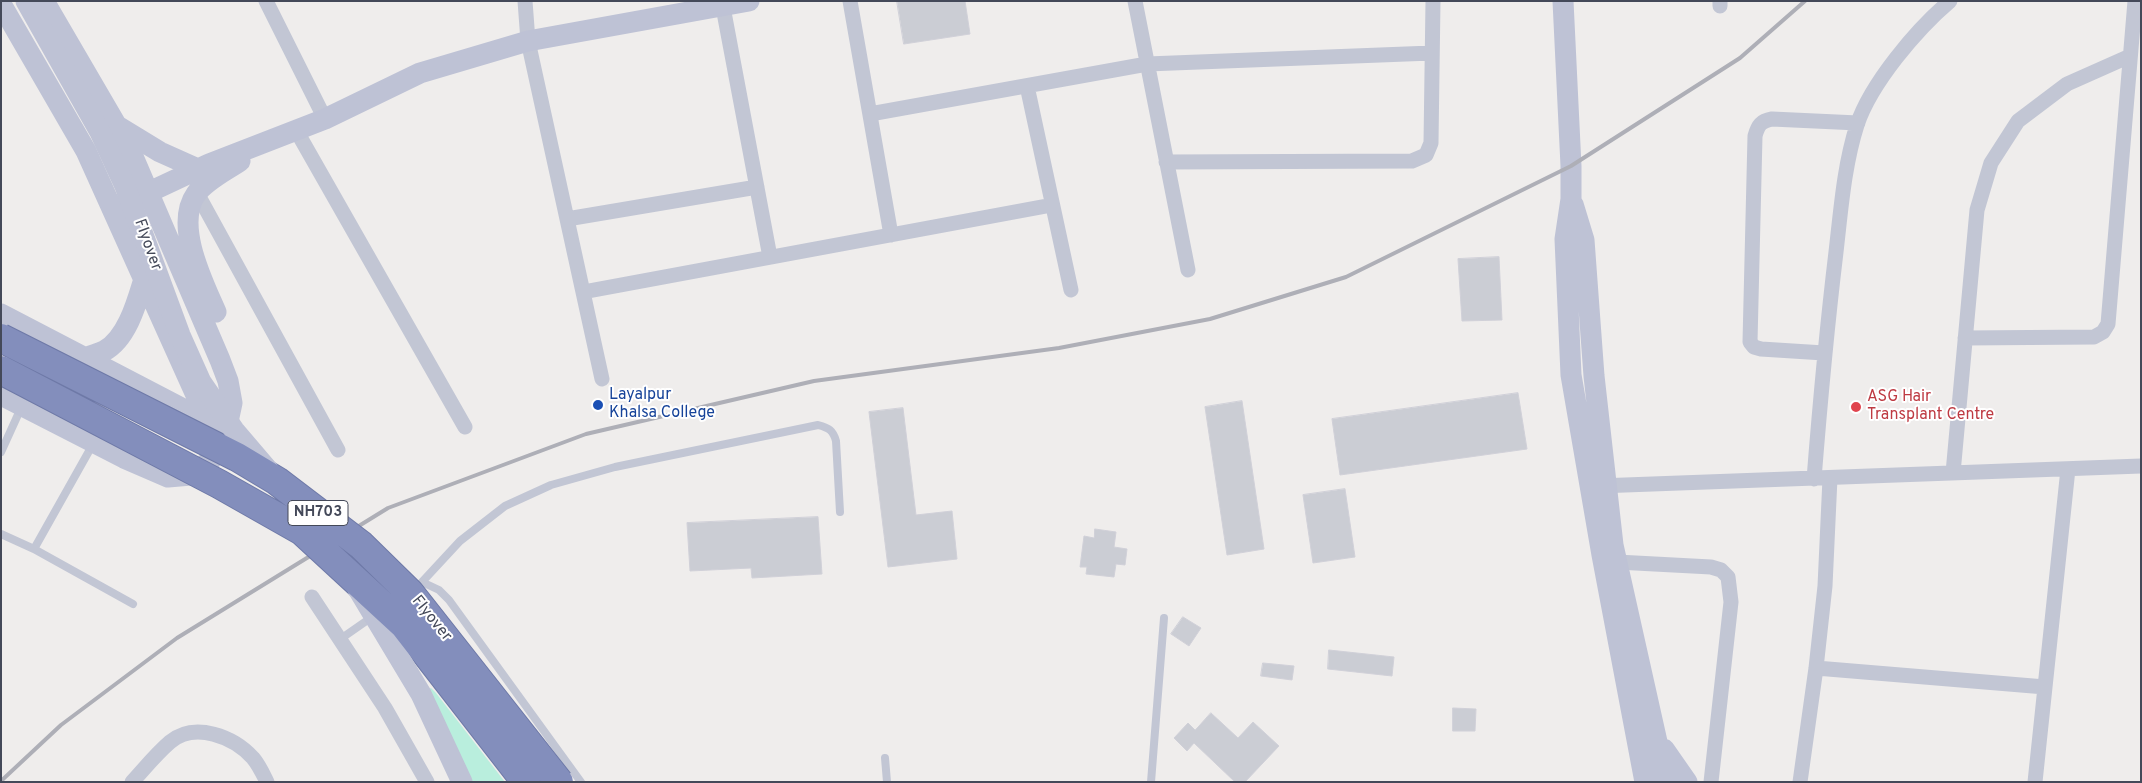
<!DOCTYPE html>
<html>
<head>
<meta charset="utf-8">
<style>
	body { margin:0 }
	#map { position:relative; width:2142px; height:783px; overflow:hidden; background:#efedec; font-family:Overpass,sans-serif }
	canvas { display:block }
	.frame { position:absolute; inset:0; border:2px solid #444959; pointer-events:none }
</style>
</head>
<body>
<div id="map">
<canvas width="2142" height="783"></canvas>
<div class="frame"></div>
</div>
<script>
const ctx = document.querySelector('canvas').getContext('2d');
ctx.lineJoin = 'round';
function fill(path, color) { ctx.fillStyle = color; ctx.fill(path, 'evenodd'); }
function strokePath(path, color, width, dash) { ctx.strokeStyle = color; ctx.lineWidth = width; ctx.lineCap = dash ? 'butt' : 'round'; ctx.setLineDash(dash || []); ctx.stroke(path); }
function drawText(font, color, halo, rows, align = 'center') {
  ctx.font = font + ' Overpass,sans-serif'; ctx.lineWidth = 4; ctx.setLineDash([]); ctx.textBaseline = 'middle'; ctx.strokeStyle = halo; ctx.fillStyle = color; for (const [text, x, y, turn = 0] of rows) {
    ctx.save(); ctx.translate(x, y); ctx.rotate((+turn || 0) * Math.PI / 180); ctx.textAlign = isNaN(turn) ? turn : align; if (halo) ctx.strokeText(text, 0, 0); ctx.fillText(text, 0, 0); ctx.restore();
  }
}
const green = new Path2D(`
	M 431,688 L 436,693 L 505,782 L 470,782 L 427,690 Z`);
const building = new Path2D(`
	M 897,1 L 965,1 L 970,34 L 904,44 Z
	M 1499,257 L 1502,320 L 1462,321 L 1458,259 Z
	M 1518,393 L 1527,449 L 1340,475 L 1332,419 Z
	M 1242,401 L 1264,549 L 1227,555 L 1205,407 Z
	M 903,408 L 916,515 L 952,511 L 957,559 L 888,567 L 869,412 Z
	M 1345,489 L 1355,557 L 1313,563 L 1303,495 Z
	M 818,517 L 822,574 L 752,578 L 751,568 L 690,571 L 687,523 Z
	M 1095,529 L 1116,532 L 1114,547 L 1127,549 L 1125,565 L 1116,564 L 1114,577 L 1086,574 L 1087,567 L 1080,567 L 1084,536 L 1094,538 Z
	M 1183,617 L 1201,628 L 1189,646 L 1171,634 Z
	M 1329,650 L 1394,657 L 1392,676 L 1328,669 Z
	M 1263,663 L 1294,666 L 1292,680 L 1261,676 Z
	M 1453,708 L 1476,709 L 1475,731 L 1453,731 Z
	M 1211,713 L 1238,738 L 1253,722 L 1279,746 L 1245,782 L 1235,782 L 1194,743 L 1187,751 L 1174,738 L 1188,723 L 1195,730 Z`);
const lane = new Path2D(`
	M 1,452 L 21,408
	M 1,534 L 34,549 L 133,604
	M 34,549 L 93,444
	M 422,582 L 460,541 L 505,506 L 551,485 L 615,467 L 818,425 C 829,428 833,430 836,441 L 840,512
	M 419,585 L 422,582 L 439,590 L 449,600 L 581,782
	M 339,640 L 372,617
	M 885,758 L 887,782
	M 1151,782 L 1164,618`);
const street = new Path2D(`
	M 266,1 L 325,119
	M 525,1 L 528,41 L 602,379
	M 850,1 L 891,235
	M 1135,1 L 1188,270
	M 1720,1 L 1720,6
	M 723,7 L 770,257
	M 1027,86 L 1071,290
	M 870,114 L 1147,64 L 1432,53
	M 296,130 L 465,427
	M 1166,162 L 1412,161 L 1426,155 L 1431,143 L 1433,1
	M 197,193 L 338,450
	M 567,219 L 757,187
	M 583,292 L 1052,205
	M 1965,338 L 2094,337 L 2103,332 L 2108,324 L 2135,1
	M 1824,353 L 1761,349 L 1754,347 L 1750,342 L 1755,136 C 1758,125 1761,121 1772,119 L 1858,123
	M 1953,473 L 1977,210 L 1991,163 L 2018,121 L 2067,84 L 2130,56
	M 1814,479 C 1820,403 1827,327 1836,252 C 1841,209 1844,166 1857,125 C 1871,83 1917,29 1950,1
	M 1598,486 L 2141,466
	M 1617,562 L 1711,567 L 1721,570 L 1728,577 L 1731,602 L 1711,782
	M 312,597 L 385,708 L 427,782
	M 1816,668 L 2045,687
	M 132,782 C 144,769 156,754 170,742 C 195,721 234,737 253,758 C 259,765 263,774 267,782
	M 1800,782 L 1816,668 L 1825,586 L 1830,478
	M 2035,782 L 2068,469`);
const secondary = new Path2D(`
	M 1563,1 L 1571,166 L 1571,199 L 1565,239 L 1571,375 L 1602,555 L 1645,782
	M 1,4 L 86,151 L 195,393 L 215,417
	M 119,127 L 160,152 L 198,169
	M 1573,204 L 1584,240 L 1594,376 L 1613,545 L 1666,782
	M 113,209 L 209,164 L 325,119 L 420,73 L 528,41 L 749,1
	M 216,312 C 203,282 174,225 196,194 C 206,180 227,170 240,161
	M 1,314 L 218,427
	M 85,358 C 91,355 98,354 104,351 C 127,339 137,302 144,279
	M 1,395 L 124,458 L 168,477 L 191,475 L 211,460 L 226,431 L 232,403 L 228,381 L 220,360 L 128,145 L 44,1
	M 1664,749 L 1687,782`);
const rail = new Path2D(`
	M 1,781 L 61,725 L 177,638 L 388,508 L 586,434 L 814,381 L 1059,348 L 1210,319 L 1346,277 L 1571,166 L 1740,58 L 1805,1`);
const secondaryBridge = new Path2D(`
	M 26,1 L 100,132 L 125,186 L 180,335 L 201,382 L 234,430 L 269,471
	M 358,589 L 421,694 L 462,782`);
const highwayBridge = new Path2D(`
	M 1,338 L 237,457 L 277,481 L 361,545 L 410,593 L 559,782
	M 1,370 L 219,484 L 302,531 L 404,625 L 526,782`);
const markers = [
	[598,405,6,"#1a4fb4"],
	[1856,407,6,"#e0444e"]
];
const shields = [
	[318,513,60]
];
const shieldNames = [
	["NH703",318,513]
];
const streetNames = [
	["Flyover",147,245,70],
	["Flyover",431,619,51]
];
const transitNames = [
	["Layalpur",609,396],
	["Khalsa College",609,414]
];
const healthNames = [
	["ASG Hair",1867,398],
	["Transplant Centre",1867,416]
];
fill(green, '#b9eedd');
fill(building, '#cbcdd4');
strokePath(building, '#d0d0d8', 1);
strokePath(lane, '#c2c6d4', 8);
strokePath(street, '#c2c6d4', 15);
strokePath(secondary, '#bec2d5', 21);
strokePath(rail, '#aeafb7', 4);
strokePath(highwayBridge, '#6e79a7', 30, []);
strokePath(secondaryBridge, '#bec2d5', 21);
strokePath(highwayBridge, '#838ebc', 28);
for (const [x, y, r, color] of markers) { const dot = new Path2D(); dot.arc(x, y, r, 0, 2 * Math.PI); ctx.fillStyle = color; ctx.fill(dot); strokePath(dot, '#fff', 2); }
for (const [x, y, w] of shields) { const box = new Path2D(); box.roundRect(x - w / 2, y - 12.5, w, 25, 4); ctx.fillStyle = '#fff'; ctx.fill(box); strokePath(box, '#444959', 1); }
drawText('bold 15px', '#444959', null, shieldNames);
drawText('16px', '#444959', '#fff', streetNames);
drawText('16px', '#164399', '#fff', transitNames, 'left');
drawText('16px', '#be3a42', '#fff', healthNames, 'left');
</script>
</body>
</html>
